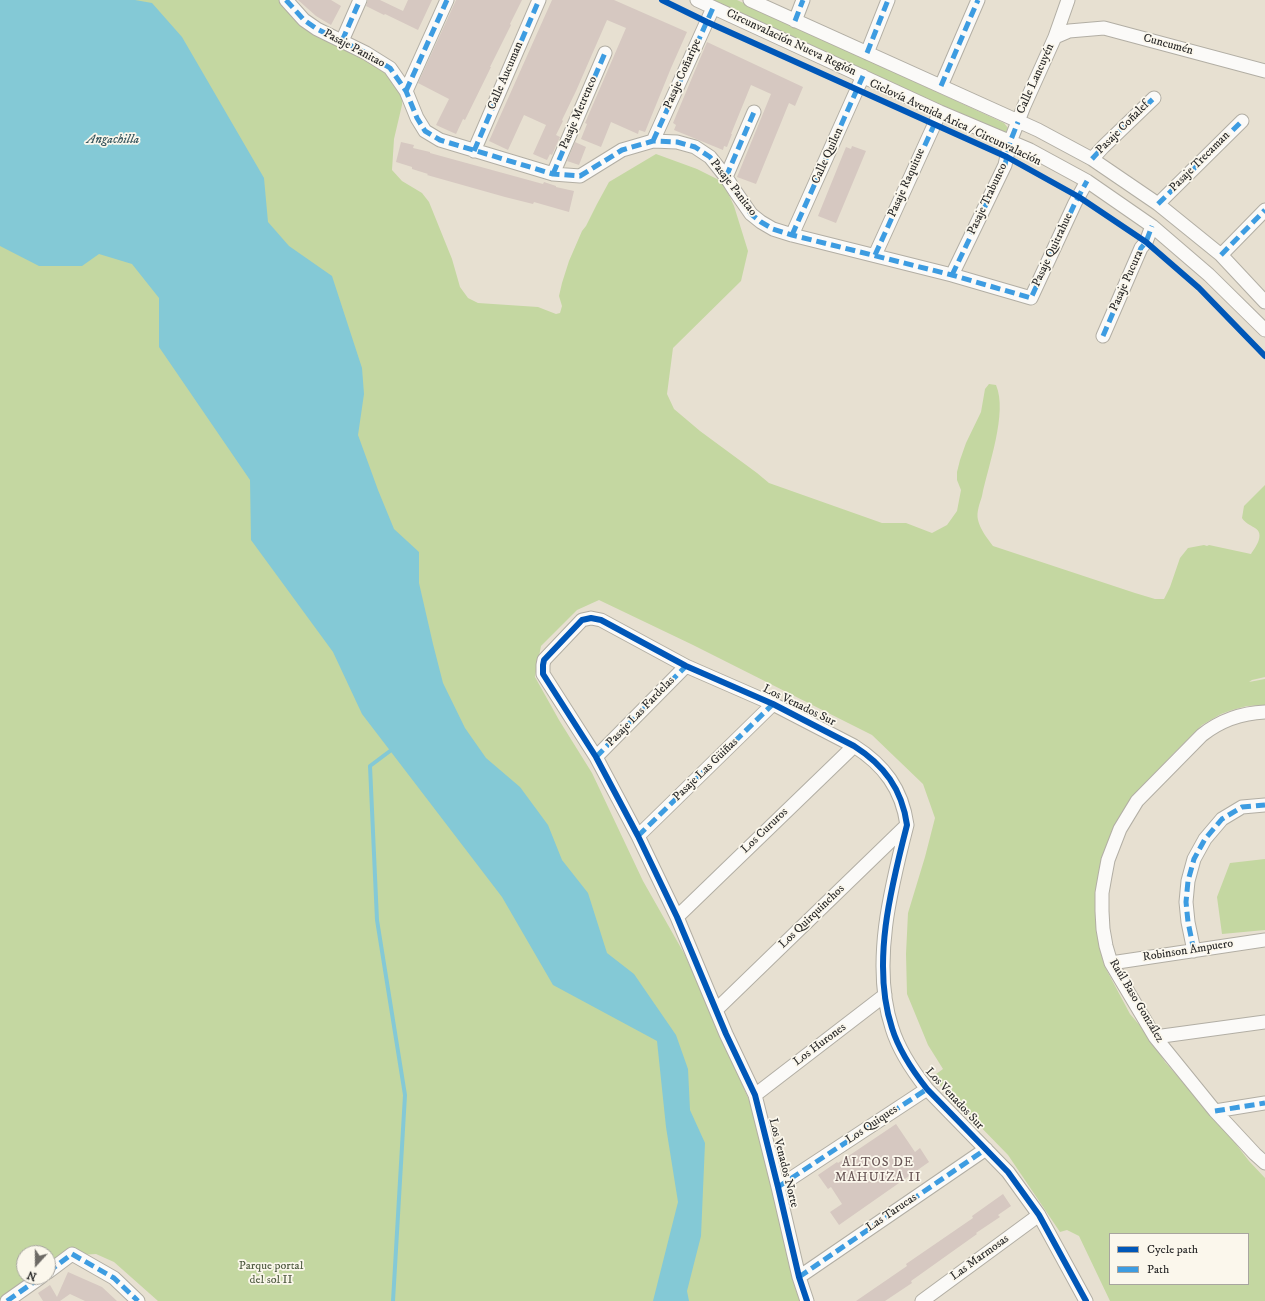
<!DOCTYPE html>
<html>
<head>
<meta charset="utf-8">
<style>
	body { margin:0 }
	#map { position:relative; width:1265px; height:1301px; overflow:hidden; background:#e7e0d1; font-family:"IM FELL DW Pica",serif }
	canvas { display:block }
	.legend { position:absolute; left:1109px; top:1233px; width:140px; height:52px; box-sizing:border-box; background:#fbf7ec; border:1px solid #a8a59f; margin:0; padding:5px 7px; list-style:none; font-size:12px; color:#2b2b2b }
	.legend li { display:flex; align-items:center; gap:8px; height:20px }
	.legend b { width:20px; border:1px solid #a8a59f }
	.north { position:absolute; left:16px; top:1245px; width:40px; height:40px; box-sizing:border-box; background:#fbf7ec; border:1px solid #a8a59f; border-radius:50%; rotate:201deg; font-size:11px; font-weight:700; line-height:16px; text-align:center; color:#2b2b2b }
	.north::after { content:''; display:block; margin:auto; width:14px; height:18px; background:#6d6a65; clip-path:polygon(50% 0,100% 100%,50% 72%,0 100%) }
</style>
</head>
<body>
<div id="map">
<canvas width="1265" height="1301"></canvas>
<ul class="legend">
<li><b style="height:5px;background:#0057b8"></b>Cycle path</li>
<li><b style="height:5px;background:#3d9ce1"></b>Path</li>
</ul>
<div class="north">N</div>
</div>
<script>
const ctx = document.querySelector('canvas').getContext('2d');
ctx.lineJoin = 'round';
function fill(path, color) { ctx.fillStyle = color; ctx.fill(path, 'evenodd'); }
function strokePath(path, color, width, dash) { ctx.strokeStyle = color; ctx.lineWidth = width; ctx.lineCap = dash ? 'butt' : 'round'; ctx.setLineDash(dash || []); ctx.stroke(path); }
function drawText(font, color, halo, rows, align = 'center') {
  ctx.font = font + ' "IM FELL DW Pica",serif'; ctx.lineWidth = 3.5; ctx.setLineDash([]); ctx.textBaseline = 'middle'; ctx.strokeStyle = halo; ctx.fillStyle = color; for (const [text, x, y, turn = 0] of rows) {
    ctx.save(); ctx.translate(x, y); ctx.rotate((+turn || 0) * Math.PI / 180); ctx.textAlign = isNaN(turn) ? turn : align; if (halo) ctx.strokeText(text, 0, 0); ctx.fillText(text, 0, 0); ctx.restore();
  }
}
const green = new Path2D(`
	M 0,0 L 286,0 L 316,35 L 327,41 L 372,57 L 403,88 L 402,105 L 394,139 L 392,170 L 402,181 L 422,193 L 429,202 L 452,259 L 460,287 L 468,298 L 478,303 L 538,307 L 556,314 L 560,313 L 562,306 L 559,296 L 562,283 L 569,261 L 582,231 L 586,226 L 597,204 L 609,182 L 656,154 L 697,169 L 723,182 L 734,206 L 748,251 L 741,281 L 673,348 L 667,394 L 674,409 L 700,431 L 757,473 L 769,483 L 882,523 L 906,523 L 932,533 L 947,525 L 957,511 L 961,490 L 957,480 L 957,472 L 960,460 L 966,443 L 981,412 L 985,389 L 989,384 L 996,385 C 1008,413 988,466 982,496 C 980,503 976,512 978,520 C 980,529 987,538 993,546 L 1135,593 L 1155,599 L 1164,599 L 1170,587 L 1180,558 L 1188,548 L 1204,545 L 1207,546 L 1209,545 L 1251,554 C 1256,547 1265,534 1255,528 C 1249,524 1245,523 1242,518 L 1244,506 L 1265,485 L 1265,677 L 1252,680 L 1249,682 L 1265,679 L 1265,705 L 1247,706 L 1232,710 L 1221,714 L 1202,725 L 1171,756 L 1150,780 L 1119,824 L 1098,931 L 1101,954 L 1105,967 L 1130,1014 L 1148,1035 L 1165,1062 L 1225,1130 L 1249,1161 L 1265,1178 L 1265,1301 L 1110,1301 L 1079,1236 L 1067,1230 L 1060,1232 L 1008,1155 L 932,1077 L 943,1069 L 928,1045 L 907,994 L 906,954 L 908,913 L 925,857 L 935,818 L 923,784 L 872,735 L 693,645 L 599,600 L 577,610 L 541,646 L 535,677 L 559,720 L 592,773 L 643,881 L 685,955 L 749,1100 L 756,1119 L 805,1301 L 158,1301 L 114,1262 L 96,1254 L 64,1256 L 53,1259 L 48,1262 L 48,1253 L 24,1253 L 24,1277 L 32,1277 L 11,1301 L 0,1301 ZM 1110,1234 L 1248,1234 L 1248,1284 L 1110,1284 Z
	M 713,0 L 737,0 L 1004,123 L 1008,128 L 1005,133 L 999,132 Z
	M 1265,859 L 1265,930 L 1222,934 L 1217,897 L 1230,863 Z`);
const water = new Path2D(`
	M 0,0 L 135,0 L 152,3 L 182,37 L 264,178 L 268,222 L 289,246 L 332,276 L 362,368 L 364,394 L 358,435 L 378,490 L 394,529 L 419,552 L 419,583 L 433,644 L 443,683 L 465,728 L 486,758 L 520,787 L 548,825 L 562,860 L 588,893 L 607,953 L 634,974 L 676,1035 L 688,1069 L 690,1110 L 705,1143 L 701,1236 L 687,1291 L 689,1301 L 653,1301 L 678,1202 L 666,1127 L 657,1041 L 553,985 L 502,897 L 362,714 L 333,652 L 251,540 L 250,480 L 159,347 L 159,298 L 132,264 L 99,254 L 82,266 L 39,266 L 0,246 Z`);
const stream = new Path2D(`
	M 390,751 L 370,766 L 377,920 L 405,1095 L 393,1301`);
const building = new Path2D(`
	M 298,0 L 331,0 L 341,6 L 331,25 L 316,16 Z
	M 368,0 L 380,0 L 403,11 L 408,0 L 432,0 L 418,30 L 385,14 L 384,15 L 366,6 Z
	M 456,0 L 522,0 L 510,24 L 511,25 L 490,67 L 491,67 L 465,120 L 463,119 L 456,134 L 436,125 L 449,99 L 418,83 Z
	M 552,0 L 614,0 L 687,32 L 671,68 L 645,132 L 639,130 L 638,134 L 611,122 L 601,147 L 581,139 L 587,124 L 585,123 L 626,28 L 607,20 L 576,91 L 562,120 L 563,121 L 556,135 L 560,137 L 552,155 L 550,154 L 547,160 L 533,154 L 546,125 L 524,115 L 508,150 L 489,141 Z
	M 707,42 L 803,87 L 795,106 L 789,103 L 756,184 L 737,177 L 771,94 L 751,85 L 731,134 L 732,134 L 727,147 L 724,146 L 723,150 L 674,130 L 676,125 L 673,123 Z
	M 401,142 L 414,145 L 413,148 L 430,152 L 430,153 L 543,184 L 544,182 L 556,186 L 556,187 L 574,191 L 569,212 L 534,202 L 533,204 L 505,197 L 427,175 L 428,174 L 412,169 L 412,167 L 396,162 Z
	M 575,142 L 586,147 L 579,165 L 567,161 Z
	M 852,146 L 866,151 L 836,223 L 818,216 L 846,147 L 851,149 Z
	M 896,1124 L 915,1152 L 920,1148 L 929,1162 L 839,1225 L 830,1212 L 842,1204 L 831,1187 L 828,1189 L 818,1175 L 837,1162 L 838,1163 Z
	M 1003,1194 L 1011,1206 L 998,1215 L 1000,1217 L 976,1233 L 977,1234 L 911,1281 L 912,1283 L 885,1301 L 856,1301 L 907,1266 L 906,1264 L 973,1218 L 972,1216 Z
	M 68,1272 L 102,1287 L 117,1301 L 85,1301 L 70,1294 L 60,1301 L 43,1301 L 38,1293 L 50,1285 L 57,1297 Z`);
const street = new Path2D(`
	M 286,0 L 304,20 L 317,29 L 366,53 L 390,68 L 406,91 L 417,118 L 425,131 L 440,140 L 553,174 L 580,176 L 622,150 L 653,141 L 677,142 L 695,147 L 710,157 L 726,177 L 735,191 L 751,214 L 761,222 L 773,229 L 792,235 L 952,275 L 1031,298 L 1075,203 L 1087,181
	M 697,0 L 940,112 L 1030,150 L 1087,181 L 1152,226 L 1209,275 L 1265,330
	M 750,0 L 1038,130 L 1092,159 L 1158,204 L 1221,255 L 1265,302
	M 795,21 L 803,0
	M 1055,37 L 1068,0
	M 342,41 L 360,0
	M 867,53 L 888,0
	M 941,86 L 978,0
	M 406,91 L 447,0
	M 653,141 L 713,8
	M 474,151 L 539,0
	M 1092,159 L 1103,147 L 1154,98
	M 553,174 L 605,53
	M 726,177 L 754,112
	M 1158,204 L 1242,121
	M 792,235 L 863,76
	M 875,255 L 940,112
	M 1221,255 L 1265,210
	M 952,275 L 1005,165 L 1010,142 L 1024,106 L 1055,37 L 1069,31 L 1104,28 L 1265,71
	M 1103,336 L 1141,248 L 1146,242 L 1152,226
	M 1265,712 C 1241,713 1221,720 1202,735 L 1137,801 L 1120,829 L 1108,860 L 1105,876 L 1102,893 L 1102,911 L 1103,929 L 1106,946 L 1111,963 L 1155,1037 L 1215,1111 L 1255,1154 L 1265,1163
	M 596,757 L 686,666
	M 638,836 L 773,704
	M 677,917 L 854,746
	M 1194,951 L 1188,922 L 1186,902 L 1188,881 L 1194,859 L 1205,839 L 1222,819 L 1242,807 L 1265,805
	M 1111,963 L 1265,940
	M 717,1009 L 907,825
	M 1155,1037 L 1265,1022
	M 755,1095 L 885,995
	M 1215,1111 L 1265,1103
	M 778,1187 L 927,1089
	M 48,1272 L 72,1254 L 114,1278 L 138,1301
	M 799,1277 L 986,1149
	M 7,1301 L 41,1277
	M 807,1301 L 799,1277 L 778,1187 L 755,1095 L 726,1034 L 677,917 L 638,836 L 596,757 L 543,674 L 543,665 L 544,660 L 582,620 L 591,618 L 601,620 L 686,666 L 773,704 L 854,746 C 884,765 902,789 907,825 C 891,887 871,965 892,1028 C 899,1051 912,1070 927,1089 L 1008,1172 L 1039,1215 L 1086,1301
	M 922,1301 L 1039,1215`);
const quiet = new Path2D(`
	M 286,0 L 304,20 L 317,29 L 366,53 L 390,68 L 406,91 L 417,118 L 425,131 L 440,140 L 553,174 L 580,176 L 622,150 L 653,141 L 677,142 L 695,147 L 710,157 L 726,177 L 735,191 L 751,214 L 761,222 L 773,229 L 792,235 L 952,275 L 1031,298 L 1075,203 L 1087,181
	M 795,21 L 803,0
	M 342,41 L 360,0
	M 867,53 L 888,0
	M 941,86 L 978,0
	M 406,91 L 447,0
	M 653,141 L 713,8
	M 474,151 L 539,0
	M 1092,159 L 1103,147 L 1154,98
	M 553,174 L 605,53
	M 726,177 L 754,112
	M 1158,204 L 1242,121
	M 792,235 L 863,76
	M 875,255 L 940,112
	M 1221,255 L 1265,210
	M 952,275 L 1005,165 L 1010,142 L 1018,122
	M 1103,336 L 1141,248 L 1146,242 L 1152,226
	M 596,757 L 686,666
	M 638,836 L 773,704
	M 1194,951 L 1188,922 L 1186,902 L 1188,881 L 1194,859 L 1205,839 L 1222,819 L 1242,807 L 1265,805
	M 1215,1111 L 1265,1103
	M 778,1187 L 927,1089
	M 48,1272 L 72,1254 L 114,1278 L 138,1301
	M 799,1277 L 986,1149
	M 7,1301 L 41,1277`);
const cycleway = new Path2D(`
	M 662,0 L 707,22 L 1007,157 L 1079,197 L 1146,242 L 1199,288 L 1265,356
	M 807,1301 L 799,1277 L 778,1187 L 755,1095 L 726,1034 L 677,917 L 638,836 L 596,757 L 543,674 L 543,665 L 544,660 L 582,620 L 591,618 L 601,620 L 686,666 L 773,704 L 854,746 C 884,765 902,789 907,825 C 891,887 871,965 892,1028 C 899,1051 912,1070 927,1089 L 1008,1172 L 1039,1215 L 1086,1301`);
const streetNames = [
	["Circunvalación Nueva Región",791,43,25],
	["Cuncumén",1168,45,15],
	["Pasaje Panitao",354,49,28],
	["Pasaje Coñaripe",683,74,-66],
	["Calle Aucuman",506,76,-67],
	["Calle Lancuyén",1036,79,-66],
	["Pasaje Metrenco",579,113,-67],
	["Ciclovía Avenida Arica / Circunvalación",955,123,25],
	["Pasaje Coñalef",1123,128,-45],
	["Calle Quilen",828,156,-66],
	["Pasaje Trecaman",1200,162,-45],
	["Pasaje Raquitue",907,183,-66],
	["Pasaje Panitao",733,188,52],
	["Pasaje Trabunco",988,199,-65],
	["Pasaje Quitrahue",1053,250,-65],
	["Pasaje Pucura",1127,281,-66],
	["Los Venados Sur",799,706,26],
	["Pasaje Las Fardelas",641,712,-46],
	["Pasaje Las Güiñas",706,770,-44],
	["Los Cururos",765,831,-44],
	["Los Quirquinchos",812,917,-44],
	["Robinson Ampuero",1188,951,-9],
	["Raúl Baso González",1136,1001,59],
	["Los Hurones",820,1045,-37],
	["Los Venados Sur",954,1099,47],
	["Los Quiques",872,1125,-34],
	["Los Venados Norte",783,1163,76],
	["Las Tarucas",892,1213,-34],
	["Las Marmosas",980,1258,-36]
];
const parkNames = [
	["Parque portal",271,1267],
	["del sol II",271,1281]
];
const waterNames = [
	["Angachilla",113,140]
];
const neighbourhoodNames = [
	["ALTOS DE",878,1163],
	["MAHUIZA II",878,1178]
];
fill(green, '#c4d7a1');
fill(water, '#84c9d6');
strokePath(stream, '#84c9d6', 4);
fill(building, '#d6c8c1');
strokePath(street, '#b2aea4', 15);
strokePath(street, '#fbfaf8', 13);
strokePath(quiet, '#3d9ce1', 5, [10, 5]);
strokePath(cycleway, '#0057b8', 6);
drawText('12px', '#2b2b2b', '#fbf7ec', streetNames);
drawText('12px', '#505c42', '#fbf7ec', parkNames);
drawText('italic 13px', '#39575f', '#fbf7ec', waterNames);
ctx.letterSpacing = '1px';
drawText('13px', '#685555', '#fbf7ec', neighbourhoodNames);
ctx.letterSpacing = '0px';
</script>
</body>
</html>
